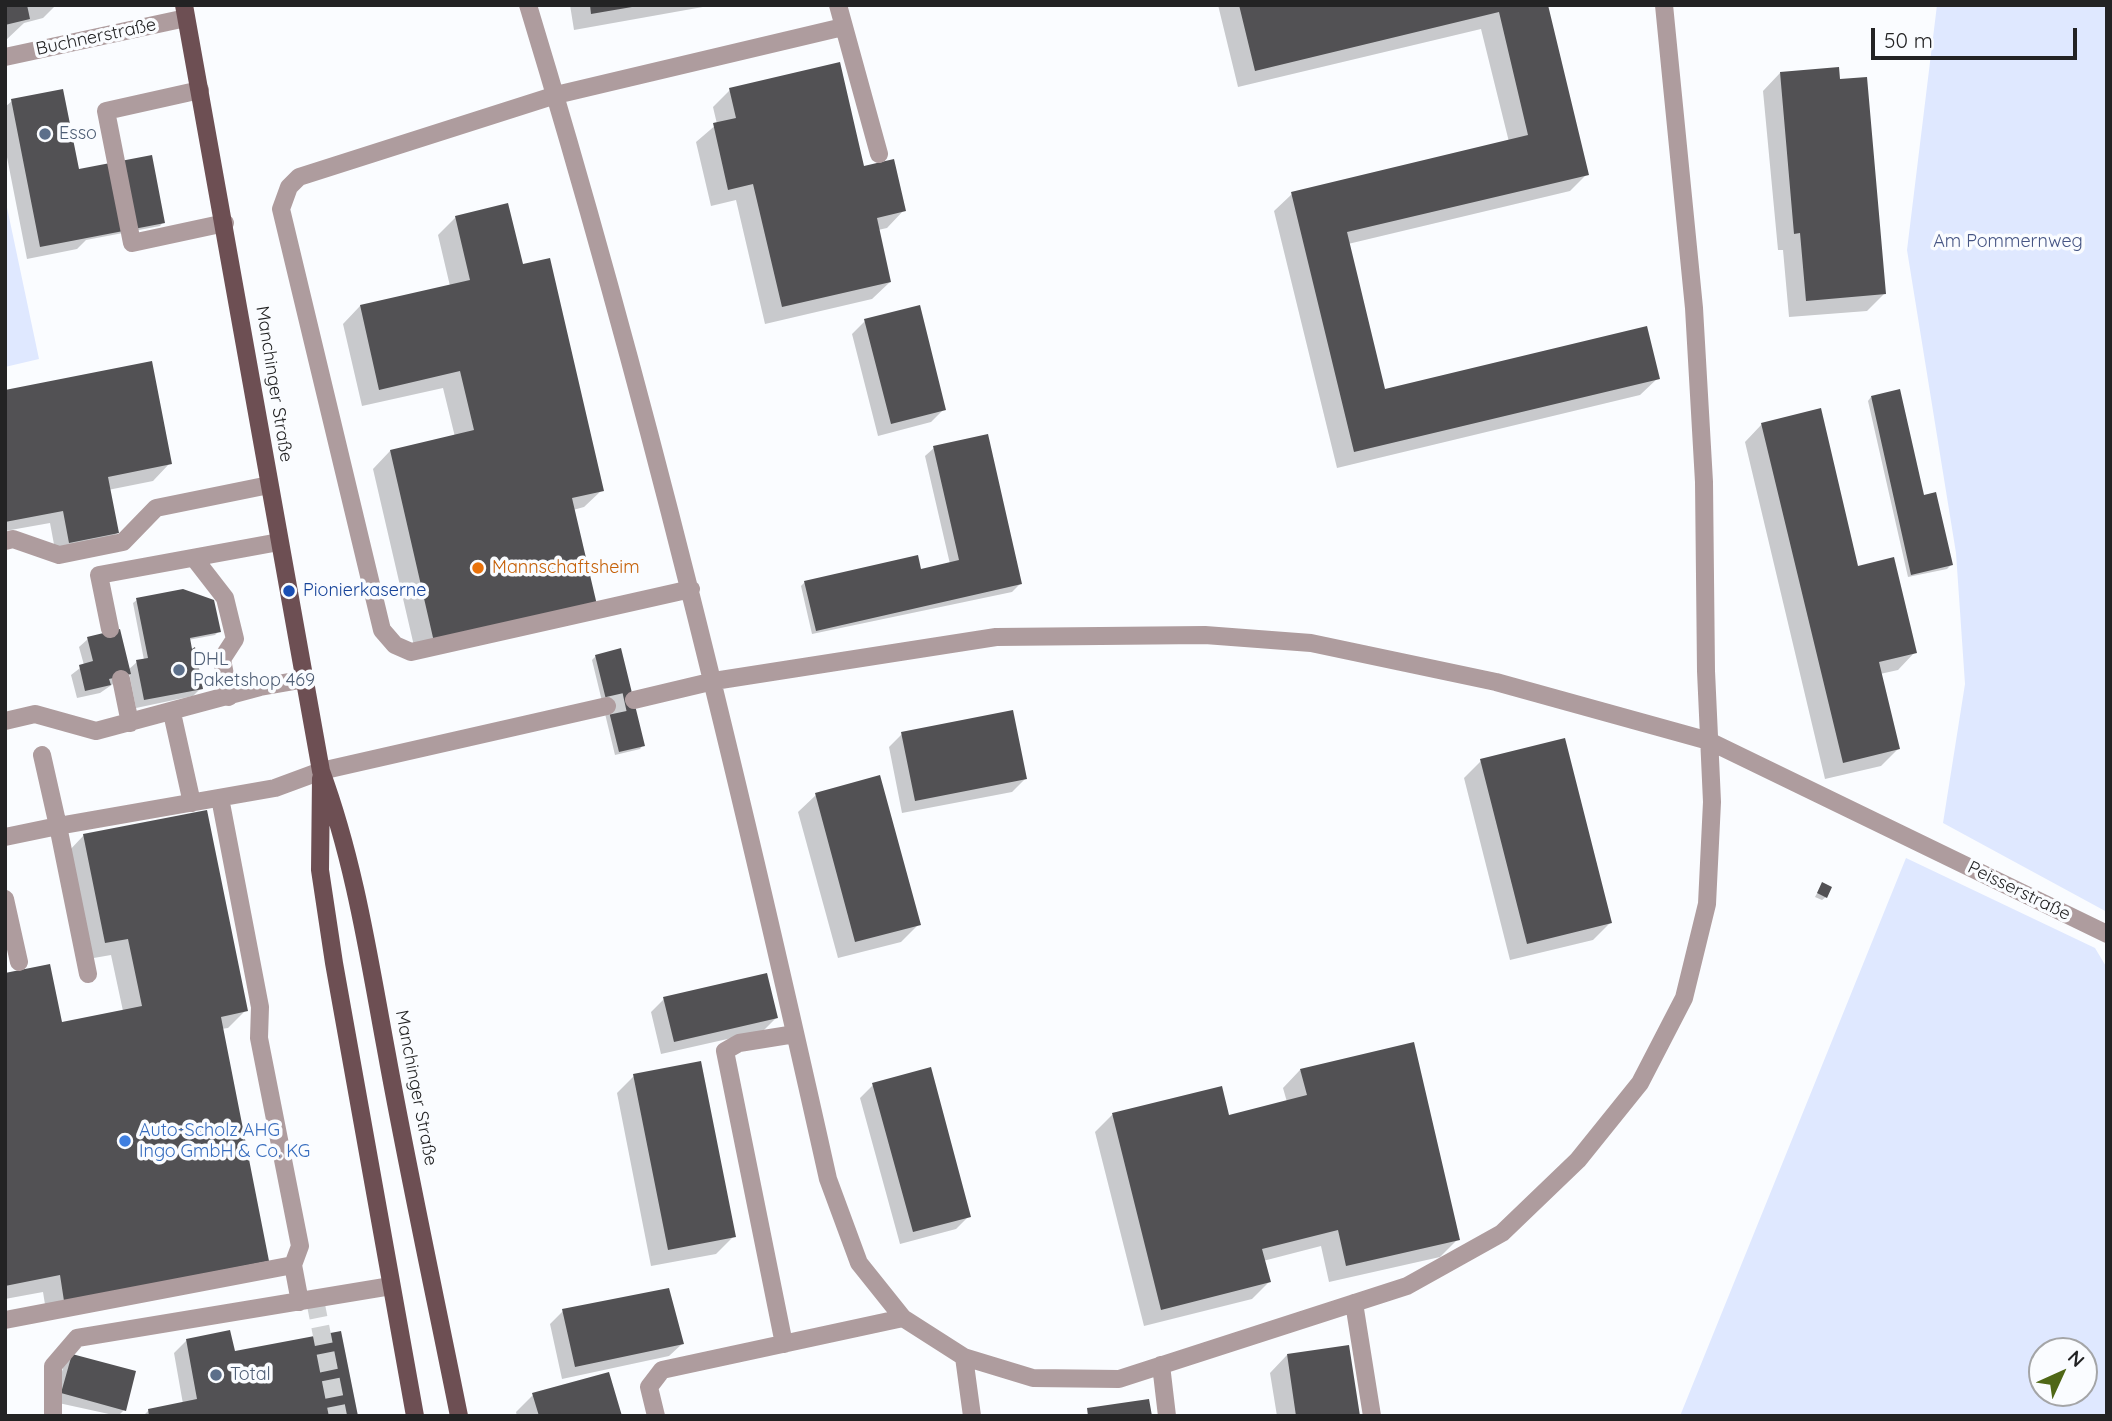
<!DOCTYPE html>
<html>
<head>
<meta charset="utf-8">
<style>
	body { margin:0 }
	#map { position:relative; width:2112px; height:1421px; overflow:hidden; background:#fafcff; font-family:Quicksand,sans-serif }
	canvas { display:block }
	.frame { position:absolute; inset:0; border:7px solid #232324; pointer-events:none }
	.north { position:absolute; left:2028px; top:1337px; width:70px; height:70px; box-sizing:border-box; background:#fafcff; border:2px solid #a4a5a7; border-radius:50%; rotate:45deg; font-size:19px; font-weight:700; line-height:28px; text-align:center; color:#232324 }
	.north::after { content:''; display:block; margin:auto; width:24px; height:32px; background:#4f6716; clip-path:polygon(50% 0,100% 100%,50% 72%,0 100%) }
	.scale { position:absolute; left:1871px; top:28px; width:206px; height:32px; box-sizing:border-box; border:4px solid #232324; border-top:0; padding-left:9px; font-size:21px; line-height:24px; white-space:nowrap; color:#232324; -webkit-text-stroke:5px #fafcff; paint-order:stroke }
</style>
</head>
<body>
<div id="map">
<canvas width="2112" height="1421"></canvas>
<div class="frame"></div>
<div class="north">N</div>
<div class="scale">50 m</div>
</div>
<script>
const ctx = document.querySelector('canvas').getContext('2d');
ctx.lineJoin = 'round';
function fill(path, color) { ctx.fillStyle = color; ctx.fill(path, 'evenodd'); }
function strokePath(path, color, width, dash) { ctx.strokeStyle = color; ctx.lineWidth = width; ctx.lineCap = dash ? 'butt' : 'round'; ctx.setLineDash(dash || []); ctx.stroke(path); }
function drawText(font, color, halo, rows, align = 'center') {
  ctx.font = font + ' Quicksand,sans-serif'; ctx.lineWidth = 7; ctx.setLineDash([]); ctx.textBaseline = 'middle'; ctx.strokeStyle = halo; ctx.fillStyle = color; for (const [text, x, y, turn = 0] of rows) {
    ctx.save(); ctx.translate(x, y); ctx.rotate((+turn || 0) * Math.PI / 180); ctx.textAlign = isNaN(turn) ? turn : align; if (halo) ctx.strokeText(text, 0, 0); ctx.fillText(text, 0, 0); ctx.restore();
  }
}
const green = new Path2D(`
	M 1937,5 L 2107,5 L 2107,912 L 1943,823 L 1965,684 L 1956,553 L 1907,250 Z
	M 5,198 L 39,359 L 5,367 Z
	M 1906,858 L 2095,948 L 2107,968 L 2107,1416 L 1680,1416 ZM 2042,1351 L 2084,1351 L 2084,1393 L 2042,1393 Z`);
const shadow = new Path2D(`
	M 5,5 L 56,5 L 43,18 L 24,23 L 5,41 Z
	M 570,5 L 714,5 L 574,30 Z
	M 1218,5 L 1546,5 L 1587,174 L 1570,191 L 1348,244 L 1383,391 L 1658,378 L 1640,395 L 1337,468 L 1274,211 L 1292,194 L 1509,142 L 1481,29 L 1238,87 Z
	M 1780,73 L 1885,293 L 1867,311 L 1789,317 L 1783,250 L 1778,250 L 1763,91 Z
	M 730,90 L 863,168 L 904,210 L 887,228 L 878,230 L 890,282 L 872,299 L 765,324 L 736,200 L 711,206 L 696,142 L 717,124 L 713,107 Z
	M 12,101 L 78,171 L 163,222 L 160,226 L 86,240 L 77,249 L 27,259 L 5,147 L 5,107 Z
	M 456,217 L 521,267 L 602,490 L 584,507 L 573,510 L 417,659 L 373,469 L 390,451 L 455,437 L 443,388 L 362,406 L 343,324 L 360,306 L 450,286 L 438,235 Z
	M 865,321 L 944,409 L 931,422 L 878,436 L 852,334 Z
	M 5,392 L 170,463 L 153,481 L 108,490 L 117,533 L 104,546 L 56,555 L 50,523 L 5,531 Z
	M 1871,397 L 1923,497 L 1951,565 L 1947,569 L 1908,577 L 1868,401 Z
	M 1762,424 L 1915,652 L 1898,670 L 1880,674 L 1898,749 L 1881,766 L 1825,779 L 1745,442 Z
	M 934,448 L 1020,584 L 1012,592 L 812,634 L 801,586 L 805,582 L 920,571 L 950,564 L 925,456 Z
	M 137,600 L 219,631 L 215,635 L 188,640 L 201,688 L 193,696 L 136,708 L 129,673 L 100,693 L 77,698 L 71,675 L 84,665 L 79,647 L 88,639 L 128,670 L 137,662 L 144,660 L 133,603 Z
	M 596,656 L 643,745 L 640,749 L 615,755 L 592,660 Z
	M 902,734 L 1025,779 L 1012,792 L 902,813 L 889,747 Z
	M 1481,761 L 1610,923 L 1593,940 L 1510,960 L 1464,778 Z
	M 816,795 L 919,924 L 901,942 L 838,958 L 798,812 Z
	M 84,835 L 246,1010 L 228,1028 L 221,1029 L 267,1260 L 47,1317 L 43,1292 L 5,1299 L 5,975 L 60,1024 L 123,1011 L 111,955 L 88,959 L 67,853 Z
	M 1822,884 L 1826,897 L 1822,900 L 1815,897 Z
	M 664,999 L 776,1018 L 763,1031 L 661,1054 L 651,1012 Z
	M 1300,1070 L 1458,1239 L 1440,1257 L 1329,1282 L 1321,1246 L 1263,1261 L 1269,1282 L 1252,1299 L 1144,1326 L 1095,1132 L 1112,1115 L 1228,1117 L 1287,1102 L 1283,1088 Z
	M 634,1076 L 734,1236 L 716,1254 L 651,1266 L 617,1093 Z
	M 873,1085 L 969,1216 L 956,1229 L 900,1244 L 860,1098 Z
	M 563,1311 L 682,1344 L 669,1356 L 562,1379 L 550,1324 Z
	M 187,1340 L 233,1355 L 356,1416 L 143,1416 L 148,1411 L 183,1404 L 174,1353 Z
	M 1287,1355 L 1358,1416 L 1277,1416 L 1270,1373 Z
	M 72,1356 L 124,1410 L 118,1416 L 54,1402 L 64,1364 Z
	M 533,1395 L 620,1416 L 517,1416 L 516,1412 Z`);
const building = new Path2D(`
	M 5,5 L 27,5 L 30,19 L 5,25 Z
	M 590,5 L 632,5 L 632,7 L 591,14 Z
	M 1239,5 L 1548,5 L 1589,175 L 1347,232 L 1385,389 L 1647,326 L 1660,379 L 1354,452 L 1291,192 L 1528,135 L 1499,12 L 1255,71 Z
	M 840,62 L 864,166 L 894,159 L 906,211 L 877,218 L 891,282 L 782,307 L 753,184 L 728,190 L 713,123 L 736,118 L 729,88 Z
	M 1839,67 L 1840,79 L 1867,77 L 1886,294 L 1806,301 L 1800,233 L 1794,234 L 1780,72 Z
	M 63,89 L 79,169 L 152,155 L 165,223 L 40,247 L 11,99 Z
	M 508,203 L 523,264 L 550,258 L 604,491 L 572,498 L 597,605 L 434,642 L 390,450 L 474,430 L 460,371 L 379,390 L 360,305 L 470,280 L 455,216 Z
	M 920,305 L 946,410 L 891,424 L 864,319 Z
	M 152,361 L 172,464 L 108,477 L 119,533 L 69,543 L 63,511 L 5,522 L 5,390 Z
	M 1900,389 L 1924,495 L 1936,492 L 1953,565 L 1911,575 L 1871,396 Z
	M 1821,408 L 1858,566 L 1894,557 L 1917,653 L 1879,662 L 1900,749 L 1843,763 L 1761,423 Z
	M 988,434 L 1022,584 L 816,631 L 804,581 L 918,555 L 921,569 L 959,560 L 933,446 Z
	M 183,589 L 214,600 L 221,632 L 190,638 L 192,649 L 195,647 L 203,689 L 144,700 L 136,660 L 148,658 L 136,598 Z
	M 120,629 L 131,674 L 109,679 L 111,685 L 85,691 L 79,665 L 93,661 L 87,637 Z
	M 621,648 L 645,746 L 619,752 L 595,655 Z
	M 1013,710 L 1027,779 L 915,801 L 901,732 Z
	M 1565,738 L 1612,923 L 1527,944 L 1480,759 Z
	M 880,775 L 921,925 L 855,942 L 815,793 Z
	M 207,810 L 248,1011 L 221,1017 L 269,1261 L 64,1301 L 60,1275 L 5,1286 L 5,973 L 50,964 L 62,1022 L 142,1006 L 128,939 L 105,943 L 83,834 Z
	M 1822,882 L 1832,887 L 1827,898 L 1817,893 Z
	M 767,973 L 778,1018 L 674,1042 L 663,997 Z
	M 1414,1042 L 1460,1240 L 1346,1266 L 1338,1230 L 1262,1249 L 1271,1282 L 1161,1310 L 1112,1113 L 1222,1086 L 1229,1115 L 1307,1095 L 1300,1069 Z
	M 701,1061 L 736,1237 L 668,1250 L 633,1074 Z
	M 931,1067 L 971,1217 L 913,1232 L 872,1083 Z
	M 669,1288 L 684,1344 L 575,1367 L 562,1309 Z
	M 230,1330 L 235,1351 L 341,1331 L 358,1416 L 149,1416 L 148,1409 L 197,1399 L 186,1339 Z
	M 1349,1345 L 1360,1416 L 1296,1416 L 1287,1354 Z
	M 72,1354 L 136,1371 L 126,1411 L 61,1393 Z
	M 609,1372 L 622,1416 L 539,1416 L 532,1393 Z
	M 1149,1399 L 1152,1416 L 1088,1416 L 1087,1408 Z`);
const minorTunnel = new Path2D(`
	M 607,706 L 634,700
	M 315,1300 L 338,1416`);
const minor = new Path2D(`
	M 528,5 C 646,392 740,784 828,1179 L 859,1263 L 903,1318 L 964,1357 L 1033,1378 L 1119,1379 L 1407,1286 L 1502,1233 L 1578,1160 L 1640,1083 L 1684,998 L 1707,904 L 1712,802 L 1706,671 L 1704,482 L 1694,308 L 1664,5
	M 838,5 L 879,154
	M 5,57 L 186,18
	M 200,90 L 106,111 L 132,243 L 225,223
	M 5,541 L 13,539 L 59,555 L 123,542 L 156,508 L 269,485
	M 194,558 L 225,598 L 235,639 L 222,659 L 229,697
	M 691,589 L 411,652 L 395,645 L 382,630 L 281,209 L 289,187 L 299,177 L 556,95 L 843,27
	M 110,629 L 99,575 L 279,542
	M 121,679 L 130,723
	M 634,700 L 714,681 L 996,637 L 1205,635 L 1311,643 L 1496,682 L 1709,741 L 2107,934
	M 172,713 L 192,803
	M 5,721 L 35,714 L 96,731 L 260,687 L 306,679
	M 220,798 L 260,1007 L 259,1038 L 300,1246 L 293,1265 L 300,1302
	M 5,837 L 58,826 L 42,755
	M 5,899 L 19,962
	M 88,974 L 58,826 L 275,788 L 321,771 L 607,706
	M 1354,1303 L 1372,1416
	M 5,1320 L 293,1265
	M 784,1344 L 725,1051 L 739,1043 L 795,1034
	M 964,1357 L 972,1416
	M 1161,1365 L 1167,1416
	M 53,1416 L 53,1366 L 77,1338 L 391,1286
	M 656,1416 L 649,1387 L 662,1370 L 903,1318`);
const major = new Path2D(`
	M 184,5 L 321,771 C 355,863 369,959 387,1055 C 409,1176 435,1296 459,1416
	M 321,778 L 320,870 L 334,963 L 415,1416`);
const markers = [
	[45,134,7,"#5c6f8a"],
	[478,568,7,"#e8710a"],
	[289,591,7,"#1a4fb4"],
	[179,670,7,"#5c6f8a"],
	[125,1141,7,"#3f7fe0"],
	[216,1375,7,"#5c6f8a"]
];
const streetNames = [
	["Buchnerstraße",96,37,-12],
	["Manchinger Straße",274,384,81],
	["Peisserstraße",2019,891,26],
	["Manchinger Straße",416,1088,79]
];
const serviceNames = [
	["Esso",59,134],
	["DHL",193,660],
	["Paketshop 469",193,681],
	["Total",230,1375]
];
const parkNames = [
	["Am Pommernweg",2008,242]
];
const foodNames = [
	["Mannschaftsheim",492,568]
];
const transitNames = [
	["Pionierkaserne",303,591]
];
const shopNames = [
	["Auto-Scholz AHG",139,1131],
	["Ingo GmbH & Co. KG",139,1152]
];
fill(green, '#dfe8ff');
fill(shadow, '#0003');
fill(building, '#525154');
strokePath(minorTunnel, '#cfd1d3', 18, [18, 9]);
strokePath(minor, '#ae9c9e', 18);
strokePath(major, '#6d4f53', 18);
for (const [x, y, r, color] of markers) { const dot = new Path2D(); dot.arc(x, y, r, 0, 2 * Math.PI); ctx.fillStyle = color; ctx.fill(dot); strokePath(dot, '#fafcff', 2.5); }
drawText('18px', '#232324', '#fafcff', streetNames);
drawText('18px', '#4e5e75', '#fafcff', serviceNames, 'left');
drawText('18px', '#465584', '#fafcff', parkNames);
drawText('18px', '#c56008', '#fafcff', foodNames, 'left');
drawText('18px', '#164399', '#fafcff', transitNames, 'left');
drawText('18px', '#366cbe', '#fafcff', shopNames, 'left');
</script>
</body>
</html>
